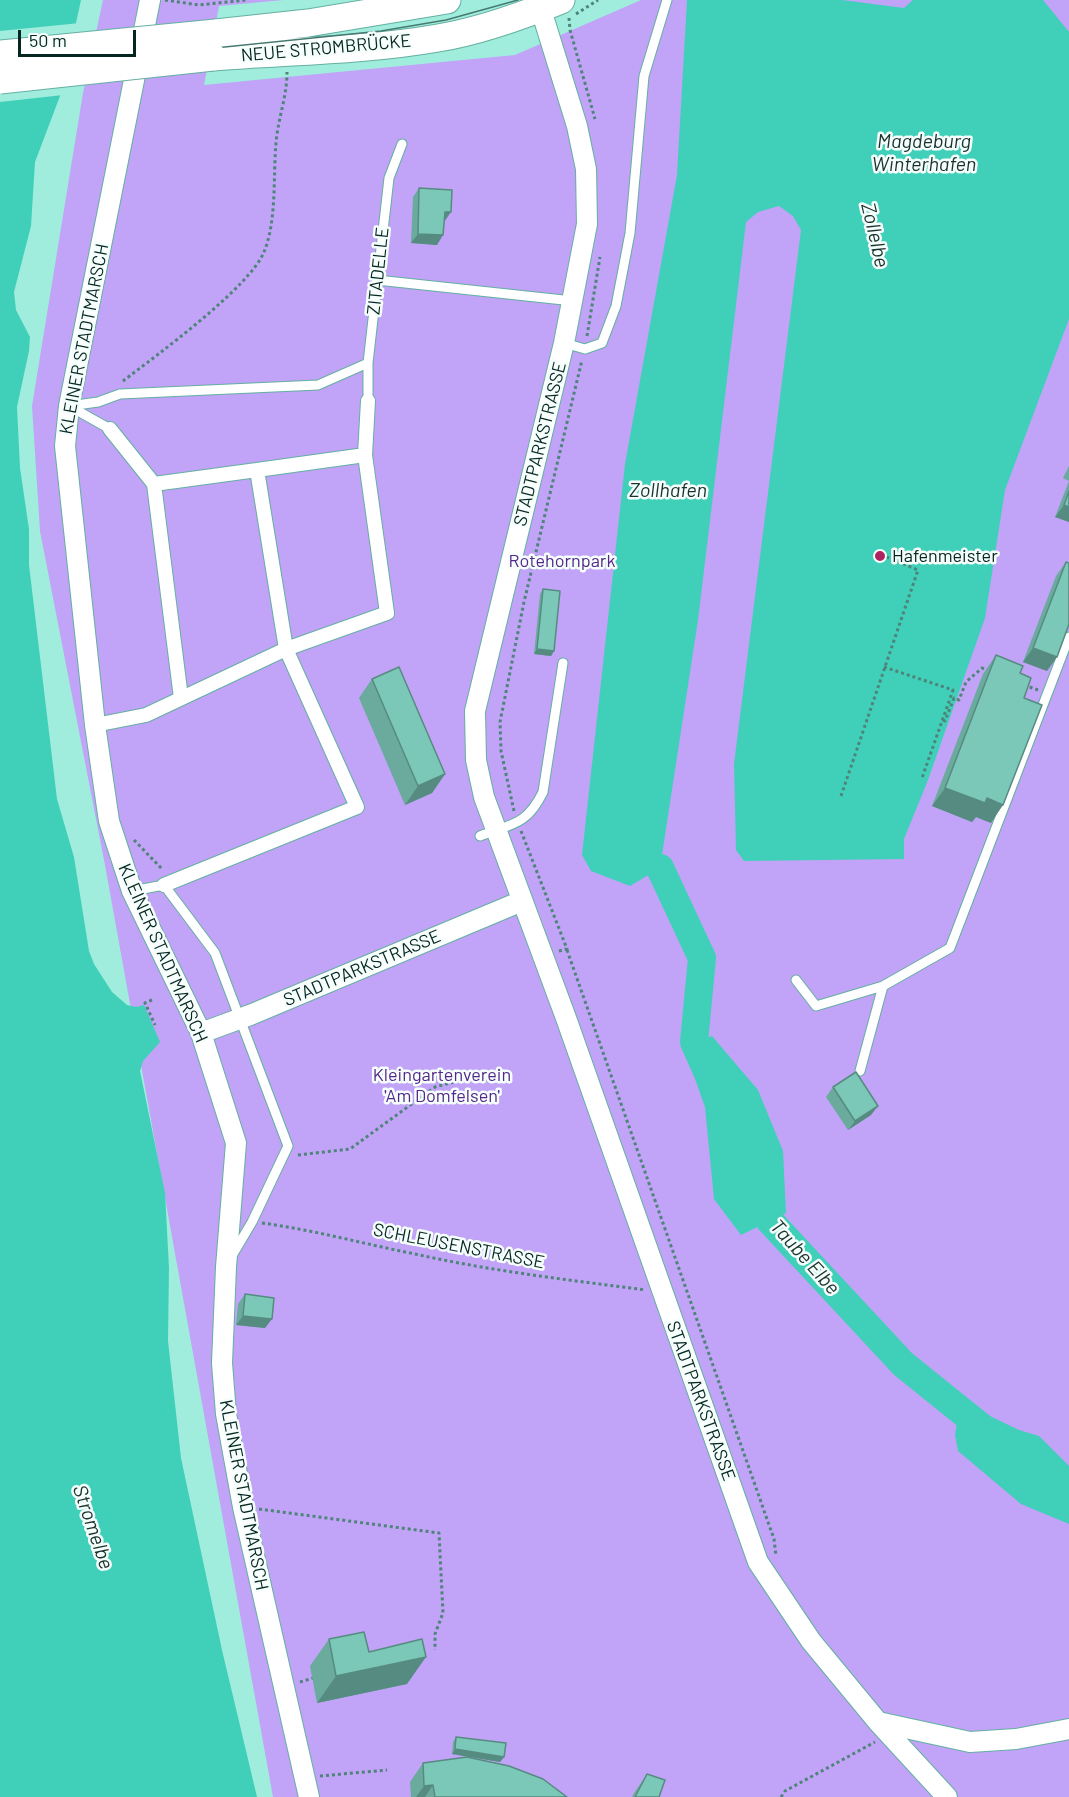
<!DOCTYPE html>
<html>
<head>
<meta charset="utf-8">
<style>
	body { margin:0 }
	#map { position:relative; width:1069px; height:1797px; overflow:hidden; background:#a0ecdd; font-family:Barlow,sans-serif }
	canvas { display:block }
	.scale { position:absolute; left:18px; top:30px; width:118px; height:27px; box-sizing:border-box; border:3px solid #052621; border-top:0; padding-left:8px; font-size:18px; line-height:21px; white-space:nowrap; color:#052621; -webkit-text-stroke:4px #f6fefc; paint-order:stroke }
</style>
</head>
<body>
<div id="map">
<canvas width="1069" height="1797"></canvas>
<div class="scale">50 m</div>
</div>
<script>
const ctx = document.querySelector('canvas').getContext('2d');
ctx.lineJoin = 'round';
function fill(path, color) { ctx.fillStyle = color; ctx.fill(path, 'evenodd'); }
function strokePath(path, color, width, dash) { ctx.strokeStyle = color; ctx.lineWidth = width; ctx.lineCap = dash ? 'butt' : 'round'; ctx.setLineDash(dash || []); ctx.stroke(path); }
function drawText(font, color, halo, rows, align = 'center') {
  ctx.font = font + ' Barlow,sans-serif'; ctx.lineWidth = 5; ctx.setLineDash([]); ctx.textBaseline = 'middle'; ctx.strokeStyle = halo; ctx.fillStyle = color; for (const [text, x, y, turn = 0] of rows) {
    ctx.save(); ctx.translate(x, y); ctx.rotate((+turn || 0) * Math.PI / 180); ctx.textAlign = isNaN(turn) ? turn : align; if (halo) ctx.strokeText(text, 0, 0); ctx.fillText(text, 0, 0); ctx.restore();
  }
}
const green = new Path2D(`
	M 103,0 L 283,0 L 219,6 L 204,85 L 515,55 L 641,0 L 1069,0 L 1069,1797 L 273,1797 L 105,865 L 40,531 L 32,406 L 83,93 Z`);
const water = new Path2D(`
	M 0,0 L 81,0 L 60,96 L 35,162 L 31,226 L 14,292 L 16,310 L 30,337 L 29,351 L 17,407 L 20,468 L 29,529 L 29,565 L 57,799 L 74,857 L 89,951 L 94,964 L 112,992 L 127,1005 L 136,1007 L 144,1005 L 160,1042 L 143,1061 L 140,1071 L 165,1193 L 169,1268 L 168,1341 L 181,1458 L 222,1650 L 257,1797 L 0,1797 Z
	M 687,0 L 842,0 L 904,8 L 913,0 L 1043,0 L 1069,32 L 1069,319 L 1005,490 L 985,618 L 928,780 L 904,839 L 904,859 L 744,861 L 736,850 L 734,764 L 801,230 L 793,216 L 779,206 L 758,212 L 746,222 L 698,620 L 660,868 L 630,886 L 591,871 L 582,855 L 625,464 L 677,175 Z
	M 712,1036 L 758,1090 L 783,1151 L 786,1213 L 741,1235 L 714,1199 L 705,1107 L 688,1059 L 694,1042 Z
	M 973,1408 L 1019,1430 L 1039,1436 L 1069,1466 L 1069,1524 L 1021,1504 L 958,1451 L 955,1435 L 958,1417 Z`);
const pier = new Path2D(`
	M 80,23 L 63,95 L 0,102 L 0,31 Z`);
const river = new Path2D(`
	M 660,868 L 702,958 L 694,1042 L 710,1078
	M 755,1185 L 770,1221 L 903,1364 L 995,1438`);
const path = new Path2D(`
	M 165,0 L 199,5 L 246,0
	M 576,14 L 598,0
	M 569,18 L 570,30 L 595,119
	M 587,336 L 600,257
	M 123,381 C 157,355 249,288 264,252 C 277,220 273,177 276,143 C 278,118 287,97 287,72
	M 884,667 L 953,690 L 922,778
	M 1024,685 L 1038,690
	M 943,720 L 945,721 L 954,698 L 959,700 L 966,682 L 982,668 L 987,670
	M 841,796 L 918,570 L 874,552
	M 514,811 L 501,751 L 500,722 L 524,602 L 582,360
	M 521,831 L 567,949 L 559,951
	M 134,840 L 163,870
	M 567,950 L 774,1539 L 776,1556
	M 152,1000 L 145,1003 L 155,1025
	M 298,1155 L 350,1149 L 435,1087 L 473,1077
	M 262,1223 C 314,1230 364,1244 415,1254 C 491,1271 569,1280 646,1290
	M 259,1509 L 439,1533 L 443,1613 L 435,1634 L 435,1650
	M 300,1682 L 313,1678
	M 320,1776 L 387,1770
	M 781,1797 L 785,1791 L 875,1742`);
const service = new Path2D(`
	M 377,280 L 573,301
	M 564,343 L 585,349 L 602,343 L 616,306 L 630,233 L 644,76 L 667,0
	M 368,401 L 368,363 L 389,178 L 402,144
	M 69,406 L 98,402 L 120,394 L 318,385 L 368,363
	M 69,406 L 110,429
	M 480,836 C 512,824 527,825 543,792 L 563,663
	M 132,891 L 164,885 L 215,953 L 288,1146 L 252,1222 L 233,1254
	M 796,980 L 816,1006 L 883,986
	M 860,1071 L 883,986 L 950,948 L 1069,637`);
const pedestrian = new Path2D(`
	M 110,429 L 154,484 L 257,470 L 286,649 L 357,807 L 164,885
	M 257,470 L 365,455
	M 154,484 L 181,698
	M 95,725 L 146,715 L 286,649 L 387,613 L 365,455 L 368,401`);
const minor = new Path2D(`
	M 150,0 L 69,406 L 65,446 L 95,725 L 109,821 L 132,891 L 201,1033 L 236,1143 L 226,1267 L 222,1363 L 226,1414 L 243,1507 L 309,1797
	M 538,0 L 577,126 L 586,169 L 587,224 L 564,343 L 475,711 L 476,760 L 484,797 L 566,1018 L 758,1562 L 811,1641 L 878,1722 L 947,1797
	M 201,1033 L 250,1015 L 522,901
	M 878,1722 L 970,1742 L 1016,1739 L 1069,1729`);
const secondary = new Path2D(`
	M 216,33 L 308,23 L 447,0
	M 213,57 C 288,51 364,51 438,38 C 481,31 522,16 561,0`);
const tram = new Path2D(`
	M 0,70 L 381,31 L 446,20 L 518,0`);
const secondaryBridge = new Path2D(`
	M 0,54 L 216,33
	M 0,80 L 213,57`);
const wall = new Path2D(`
	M 419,188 L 444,222 L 437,245 L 411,243 L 413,197 Z
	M 1069,466 L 1069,481 L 1063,478 Z
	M 1069,481 L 1069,522 L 1055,517 Z
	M 1066,562 L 1047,671 L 1023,662 L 1056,576 Z
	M 543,589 L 554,651 L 551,656 L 534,654 L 540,594 Z
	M 996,655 L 1020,673 L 1024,698 L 991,823 L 976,817 L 972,822 L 932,806 L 983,674 Z
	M 372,679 L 445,774 L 432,793 L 405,805 L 359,698 Z
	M 833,1087 L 871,1115 L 848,1130 L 826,1097 Z
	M 245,1294 L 265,1328 L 236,1325 L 238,1304 Z
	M 329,1639 L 369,1652 L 407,1684 L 317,1703 L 310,1666 Z
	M 456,1737 L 504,1757 L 500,1762 L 452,1754 L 453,1742 Z
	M 423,1763 L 567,1797 L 411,1797 L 410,1782 Z
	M 647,1774 L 659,1797 L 632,1797 L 634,1793 Z`);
const shadedWall = new Path2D(`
	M 445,212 L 451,212 L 444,222 Z
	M 418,234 L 443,235 L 437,245 L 411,243 Z
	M 1064,505 L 1069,507 L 1069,522 L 1055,517 Z
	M 1033,648 L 1057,657 L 1047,671 L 1023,662 Z
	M 537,649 L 554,651 L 551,656 L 534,654 Z
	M 445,774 L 432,793 L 405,805 L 418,786 Z
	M 945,788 L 987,798 L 1003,805 L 991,823 L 976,817 L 972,822 L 932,806 Z
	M 878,1106 L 871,1115 L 848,1130 L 855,1121 Z
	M 243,1316 L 272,1319 L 265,1328 L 236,1325 Z
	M 426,1657 L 407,1684 L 317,1703 L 336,1676 Z
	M 455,1749 L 504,1757 L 500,1762 L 452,1754 Z
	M 433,1785 L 425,1797 L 416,1797 L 424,1786 Z`);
const building = new Path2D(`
	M 419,188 L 452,190 L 451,212 L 445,212 L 443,235 L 418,234 Z
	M 1069,491 L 1069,507 L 1064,505 Z
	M 1066,562 L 1069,563 L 1069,624 L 1057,657 L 1033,648 Z
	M 543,589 L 560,591 L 554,651 L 537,649 Z
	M 996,655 L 1023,666 L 1020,673 L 1031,678 L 1024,698 L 1042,705 L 1003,805 L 987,798 L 985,803 L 945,788 Z
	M 399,667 L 445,774 L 418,786 L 372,679 Z
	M 856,1072 L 878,1106 L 855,1121 L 833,1087 Z
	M 245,1294 L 274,1298 L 272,1319 L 243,1316 Z
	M 364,1632 L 369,1652 L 422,1639 L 426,1657 L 336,1676 L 329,1639 Z
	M 456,1737 L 506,1743 L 504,1757 L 455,1749 Z
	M 467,1757 L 509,1766 L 543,1779 L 567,1797 L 435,1797 L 433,1785 L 424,1786 L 423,1763 Z
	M 647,1774 L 665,1780 L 659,1797 L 635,1797 Z`);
const markers = [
	[880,556,6,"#af2360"]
];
const streetNames = [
	["NEUE STROMBRÜCKE",326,48,-5],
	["ZITADELLE",378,271,-84],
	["KLEINER STADTMARSCH",84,339,-79],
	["STADTPARKSTRASSE",540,444,-76],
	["KLEINER STADTMARSCH",163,953,66],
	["STADTPARKSTRASSE",362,968,-23],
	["SCHLEUSENSTRASSE",459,1246,11],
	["STADTPARKSTRASSE",701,1401,70],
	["KLEINER STADTMARSCH",244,1495,79]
];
const poiNames = [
	["Hafenmeister",892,556]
];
const parkNames = [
	["Rotehornpark",562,561],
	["Kleingartenverein",442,1075],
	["'Am Domfelsen'",442,1096]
];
const waterNames = [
	["Magdeburg",924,141],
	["Winterhafen",924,164],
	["Zollelbe",875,235,77],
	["Zollhafen",668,490],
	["Taube Elbe",805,1257,48],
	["Stromelbe",93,1527,71]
];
fill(green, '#c1a3f7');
fill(water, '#40d0b9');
fill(pier, '#a0ecdd');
strokePath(river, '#40d0b9', 28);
strokePath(service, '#64b0a1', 11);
strokePath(pedestrian, '#64b0a1', 16);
strokePath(minor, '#64b0a1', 22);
strokePath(secondary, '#64b0a1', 29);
strokePath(path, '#4e847a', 3, [3, 3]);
strokePath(service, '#fff', 9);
strokePath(pedestrian, '#fff', 14);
strokePath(minor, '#fff', 20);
strokePath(secondary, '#fff', 27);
strokePath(tram, '#477a71', 1.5);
strokePath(secondaryBridge, '#64b0a1', 29, []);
strokePath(secondaryBridge, '#fff', 27);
fill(wall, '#6aab9e');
fill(shadedWall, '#568b81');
fill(building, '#7bc7b8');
strokePath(building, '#568b81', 1.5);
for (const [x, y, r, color] of markers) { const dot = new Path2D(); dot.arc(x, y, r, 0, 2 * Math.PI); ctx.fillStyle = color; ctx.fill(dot); strokePath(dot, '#f6fefc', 2); }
drawText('18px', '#052621', '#f6fefc', streetNames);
drawText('18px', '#052621', '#f6fefc', poiNames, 'left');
drawText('18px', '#54288a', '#f6fefc', parkNames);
drawText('italic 20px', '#1a322d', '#f6fefc', waterNames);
</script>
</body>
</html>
